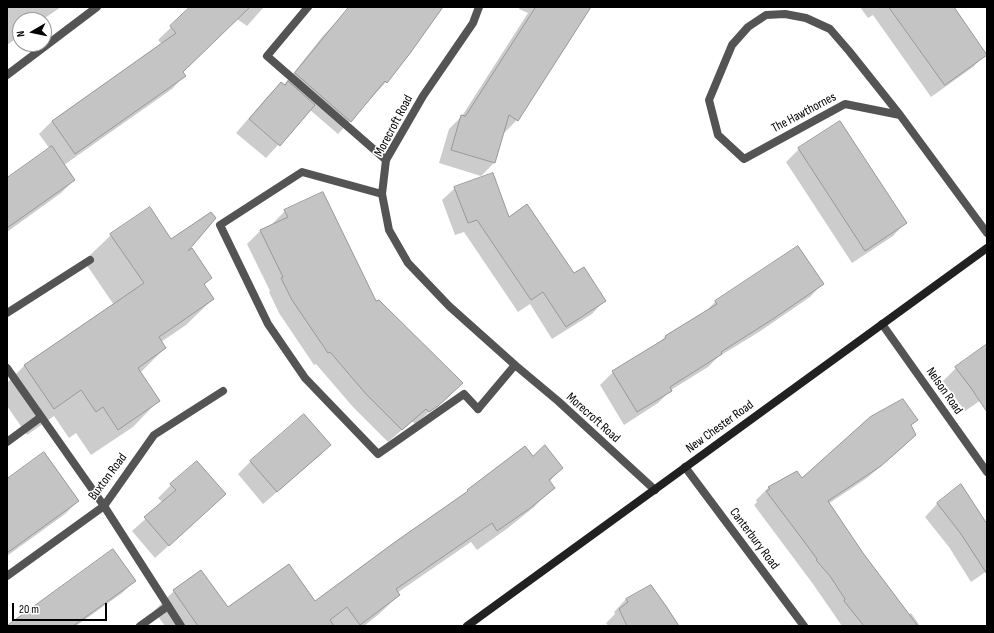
<!DOCTYPE html>
<html>
<head>
<meta charset="utf-8">
<style>
	body { margin:0 }
	#map { position:relative; width:994px; height:633px; overflow:hidden; background:#fff; font-family:"Sofia Sans Condensed",sans-serif }
	canvas { display:block }
	.frame { position:absolute; inset:0; border:8px solid #000; pointer-events:none }
	.north { position:absolute; left:12px; top:12px; width:40px; height:40px; box-sizing:border-box; background:#fff; border:1px solid #999; border-radius:50%; rotate:261deg; font-size:11px; font-weight:700; line-height:16px; text-align:center; color:#000 }
	.north::after { content:''; display:block; margin:auto; width:14px; height:18px; background:#000; clip-path:polygon(50% 0,100% 100%,50% 72%,0 100%) }
	.scale { position:absolute; left:12px; top:603px; width:95px; height:18px; box-sizing:border-box; border:2px solid #000; border-top:0; padding-left:5px; font-size:12px; line-height:14px; white-space:nowrap; color:#000; -webkit-text-stroke:3px #fff; paint-order:stroke }
</style>
</head>
<body>
<div id="map">
<canvas width="994" height="633"></canvas>
<div class="frame"></div>
<div class="north">N</div>
<div class="scale">20 m</div>
</div>
<script>
const ctx = document.querySelector('canvas').getContext('2d');
ctx.lineJoin = 'round';
function fill(path, color) { ctx.fillStyle = color; ctx.fill(path, 'evenodd'); }
function strokePath(path, color, width, dash) { ctx.strokeStyle = color; ctx.lineWidth = width; ctx.lineCap = dash ? 'butt' : 'round'; ctx.setLineDash(dash || []); ctx.stroke(path); }
function drawText(font, color, halo, rows, align = 'center') {
  ctx.font = font + ' "Sofia Sans Condensed",sans-serif'; ctx.lineWidth = 3; ctx.setLineDash([]); ctx.textBaseline = 'middle'; ctx.strokeStyle = halo; ctx.fillStyle = color; for (const [text, x, y, turn = 0] of rows) {
    ctx.save(); ctx.translate(x, y); ctx.rotate((+turn || 0) * Math.PI / 180); ctx.textAlign = isNaN(turn) ? turn : align; if (halo) ctx.strokeText(text, 0, 0); ctx.fillText(text, 0, 0); ctx.restore();
  }
}
const shadow = new Path2D(`
	M 7,7 L 61,7 L 42,20 L 20,20 L 20,36 L 7,45 Z
	M 192,7 L 264,7 L 247,26 L 237,19 L 182,72 L 184,76 L 172,89 L 64,165 L 74,180 L 61,193 L 7,232 L 7,179 L 50,149 L 39,134 L 52,121 L 162,44 L 158,40 Z
	M 350,7 L 440,7 L 410,51 L 386,82 L 338,134 L 310,110 L 266,158 L 236,133 L 268,96 L 281,83 L 284,85 L 322,37 Z
	M 520,7 L 585,7 L 517,120 L 504,133 L 503,132 L 494,163 L 481,176 L 439,163 L 449,129 L 462,116 L 528,13 L 519,9 Z
	M 860,7 L 953,7 L 986,54 L 973,67 L 931,97 L 873,15 L 868,18 Z
	M 840,122 L 905,223 L 893,236 L 852,263 L 786,162 L 799,149 Z
	M 455,188 L 508,219 L 604,301 L 592,314 L 552,339 L 530,304 L 518,312 L 464,232 L 455,235 L 442,200 Z
	M 285,211 L 376,303 L 448,396 L 415,424 L 412,421 L 388,442 L 353,407 L 316,364 L 314,365 L 279,313 L 269,292 L 270,291 L 247,244 L 260,231 L 273,225 L 272,224 Z
	M 111,235 L 171,240 L 184,254 L 211,278 L 204,285 L 213,299 L 186,325 L 161,342 L 165,348 L 140,373 L 159,400 L 133,427 L 91,455 L 76,433 L 69,438 L 54,416 L 27,435 L 7,406 L 7,383 L 24,366 L 114,305 L 84,261 Z
	M 822,284 L 810,297 L 759,332 L 718,357 L 708,367 L 671,390 L 658,403 L 624,425 L 600,385 L 613,372 L 658,344 L 665,337 L 705,312 L 716,301 Z
	M 987,345 L 987,396 L 965,411 L 943,381 L 956,368 Z
	M 916,420 L 910,426 L 915,435 L 902,448 L 867,478 L 828,504 L 862,553 L 908,615 L 911,613 L 920,626 L 842,626 L 813,584 L 754,505 L 757,502 L 756,500 L 769,487 L 802,479 Z
	M 330,445 L 317,458 L 263,504 L 238,474 L 251,461 Z
	M 525,447 L 532,457 L 562,468 L 549,482 L 553,488 L 534,507 L 508,528 L 477,550 L 471,542 L 397,593 L 399,595 L 379,614 L 364,626 L 165,626 L 154,611 L 174,591 L 201,571 L 228,609 L 315,602 L 464,495 Z
	M 7,480 L 78,501 L 65,514 L 7,556 Z
	M 171,485 L 225,494 L 155,558 L 132,531 L 163,503 L 158,498 Z
	M 961,486 L 987,525 L 987,571 L 971,582 L 949,547 L 925,517 L 937,504 Z
	M 134,581 L 122,593 L 76,626 L 7,626 Z
	M 626,599 L 678,626 L 608,626 L 606,623 L 615,614 L 614,612 Z`);
const building = new Path2D(`
	M 190,7 L 250,7 L 183,72 L 186,76 L 75,154 L 52,121 L 176,33 L 170,26 Z
	M 349,7 L 443,7 L 411,52 L 387,83 L 385,81 L 351,122 L 295,73 Z
	M 536,7 L 591,7 L 518,121 L 509,115 L 495,163 L 451,150 L 461,115 L 465,116 Z
	M 889,7 L 954,7 L 987,55 L 945,85 Z
	M 288,81 L 315,105 L 280,146 L 249,119 L 281,82 L 285,85 Z
	M 840,121 L 907,223 L 865,251 L 798,148 Z
	M 52,146 L 75,180 L 7,228 L 7,178 Z
	M 493,173 L 509,217 L 527,204 L 574,273 L 584,267 L 606,301 L 566,327 L 543,292 L 531,300 L 477,220 L 468,223 L 454,187 Z
	M 323,192 L 376,301 L 379,300 L 463,383 L 438,406 L 429,412 L 426,409 L 402,430 L 366,394 L 330,352 L 328,353 L 292,300 L 281,278 L 283,277 L 260,230 L 288,217 L 284,210 Z
	M 150,207 L 171,239 L 211,212 L 216,218 L 188,251 L 192,248 L 212,278 L 204,284 L 214,299 L 159,337 L 166,348 L 138,368 L 160,401 L 118,430 L 103,407 L 96,412 L 81,390 L 54,409 L 24,365 L 144,283 L 110,234 Z
	M 798,246 L 824,284 L 773,319 L 721,352 L 722,354 L 670,387 L 672,391 L 637,412 L 612,371 L 666,338 L 665,336 L 717,304 L 715,301 Z
	M 987,344 L 987,412 L 971,388 L 955,367 Z
	M 903,399 L 918,420 L 911,425 L 916,435 L 881,466 L 828,501 L 863,553 L 918,626 L 864,626 L 844,601 L 845,599 L 830,576 L 816,560 L 817,559 L 797,532 L 766,491 L 770,489 L 768,487 L 797,471 L 802,478 L 870,417 Z
	M 304,414 L 331,445 L 277,492 L 250,461 Z
	M 545,445 L 563,468 L 549,480 L 555,488 L 529,509 L 497,531 L 492,523 L 396,589 L 400,595 L 360,625 L 347,607 L 330,620 L 334,626 L 198,626 L 173,590 L 201,570 L 228,607 L 289,564 L 315,601 L 395,542 L 468,491 L 467,490 L 525,446 L 533,456 Z
	M 44,452 L 79,501 L 7,553 L 7,479 Z
	M 197,461 L 226,494 L 169,546 L 144,517 L 176,490 L 170,484 Z
	M 961,484 L 987,524 L 987,574 L 961,534 L 937,503 Z
	M 113,549 L 136,581 L 73,626 L 7,626 Z
	M 651,585 L 666,606 L 679,626 L 627,626 L 619,609 L 628,602 L 626,599 Z`);
const service = new Path2D(`
	M 308,7 L 267,56 L 386,160
	M 382,194 L 302,172 L 220,225 L 268,324 L 305,378 L 378,454 L 464,394 L 478,409
	M 7,313 L 90,260
	M 7,442 L 41,417
	M 140,626 L 168,606`);
const minor = new Path2D(`
	M 479,7 L 473,23 L 423,96 L 386,160 L 382,194 L 389,230 L 408,263 L 449,306 L 515,365 L 558,401 L 655,490
	M 7,75 L 97,7
	M 900,115 L 849,51 L 830,29 L 806,18 L 785,14 L 766,15 L 748,27 L 732,45 L 709,100 L 718,135 L 744,159 L 845,104 L 900,115 L 987,233
	M 882,324 L 987,472
	M 7,368 L 104,506 L 181,626
	M 478,409 L 515,365
	M 685,467 L 804,626
	M 7,576 L 104,506 L 154,435 L 223,391`);
const secondary = new Path2D(`
	M 467,626 L 987,248`);
const streetNames = [
	["The Hawthornes",804,113,-28],
	["Morecroft Road",394,126,-62],
	["Nelson Road",944,391,55],
	["Morecroft Road",593,418,42],
	["New Chester Road",720,427,-36],
	["Buxton Road",108,477,-53],
	["Canterbury Road",754,539,53]
];
fill(shadow, '#0003');
fill(building, '#c4c4c4');
strokePath(building, '#989898', 1);
strokePath(service, '#545454', 8);
strokePath(minor, '#545454', 8);
strokePath(secondary, '#212121', 8);
drawText('13px', '#000', '#fff', streetNames);
</script>
</body>
</html>
